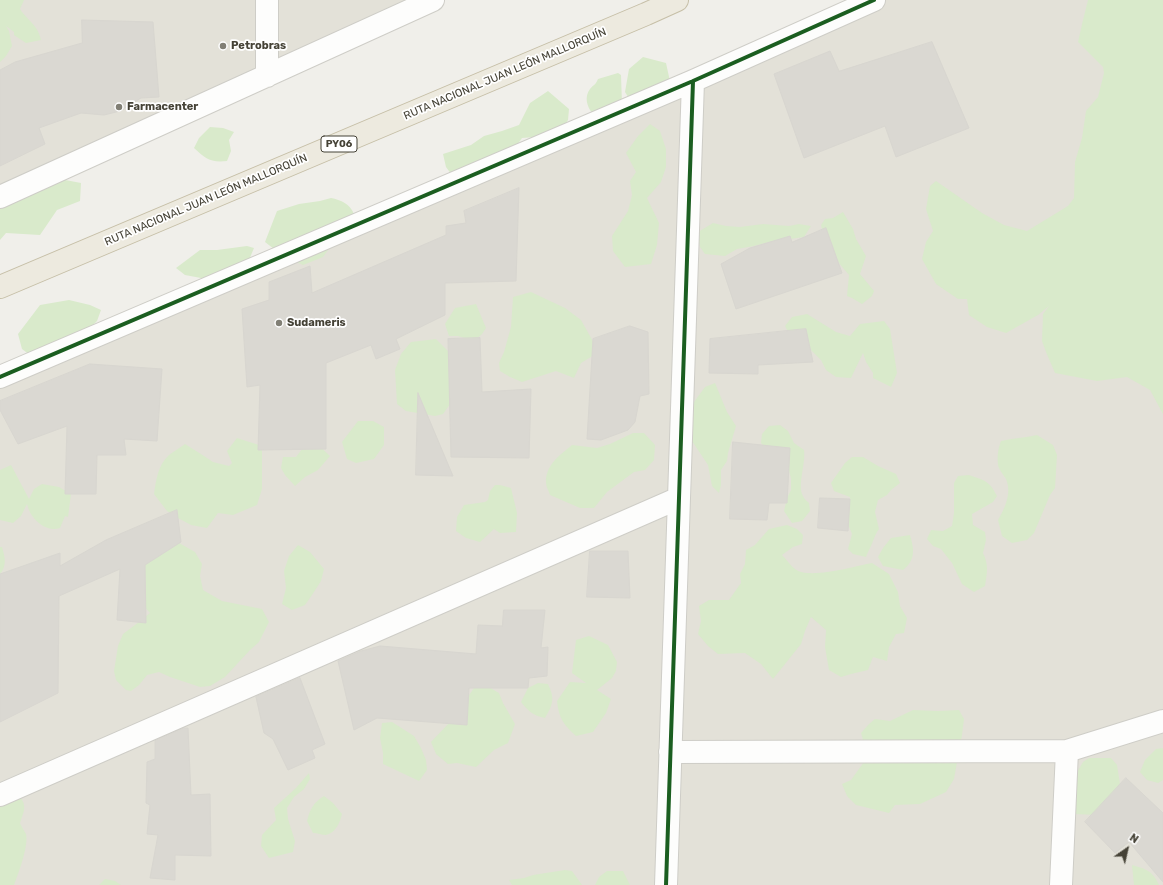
<!DOCTYPE html>
<html>
<head>
<meta charset="utf-8">
<style>
	body { margin:0 }
	#map { position:relative; width:1163px; height:885px; overflow:hidden; background:#f0efea; font-family:Rubik,sans-serif }
	canvas { display:block }
	.north { position:absolute; left:1107px; top:829px; width:40px; height:40px; -webkit-text-stroke:3px #fff; paint-order:stroke; rotate:34deg; font-size:11px; font-weight:700; line-height:16px; text-align:center; color:#454236 }
	.north::after { content:''; display:block; margin:auto; width:14px; height:18px; background:#454236; clip-path:polygon(50% 0,100% 100%,50% 72%,0 100%) }
</style>
</head>
<body>
<div id="map">
<canvas width="1163" height="885"></canvas>
<div class="north">N</div>
</div>
<script>
const ctx = document.querySelector('canvas').getContext('2d');
ctx.lineJoin = 'round';
function fill(path, color) { ctx.fillStyle = color; ctx.fill(path, 'evenodd'); }
function strokePath(path, color, width, dash) { ctx.strokeStyle = color; ctx.lineWidth = width; ctx.lineCap = dash ? 'butt' : 'round'; ctx.setLineDash(dash || []); ctx.stroke(path); }
function drawText(font, color, halo, rows, align = 'center') {
  ctx.font = font + ' Rubik,sans-serif'; ctx.lineWidth = 3.5; ctx.setLineDash([]); ctx.textBaseline = 'middle'; ctx.strokeStyle = halo; ctx.fillStyle = color; for (const [text, x, y, turn = 0] of rows) {
    ctx.save(); ctx.translate(x, y); ctx.rotate((+turn || 0) * Math.PI / 180); ctx.textAlign = isNaN(turn) ? turn : align; if (halo) ctx.strokeText(text, 0, 0); ctx.fillText(text, 0, 0); ctx.restore();
  }
}
const residential = new Path2D(`
	M 0,0 L 442,0 L 0,193 Z
	M 874,0 L 1163,0 L 1163,885 L 0,885 L 0,377 Z`);
const green = new Path2D(`
	M 0,0 L 24,0 L 20,9 C 28,21 38,25 41,40 L 26,43 L 14,35 L 14,32 L 6,26 L 9,31 L 12,46 L 6,56 L 0,62 Z
	M 1088,0 L 1163,0 L 1163,414 L 1150,390 L 1127,377 L 1097,381 L 1055,373 L 1046,352 L 1042,341 L 1043,314 L 1049,306 L 1038,315 L 1006,333 L 987,327 L 969,315 L 967,299 L 958,299 L 936,284 L 922,259 L 926,242 L 933,231 L 926,209 L 930,186 L 936,181 L 982,213 L 1004,225 L 1027,231 L 1068,206 L 1074,198 L 1075,162 L 1082,138 L 1086,111 L 1098,97 L 1104,73 L 1103,67 L 1078,42 L 1083,20 Z
	M 643,57 L 666,63 L 671,86 L 630,100 L 625,92 L 629,69 Z
	M 618,73 L 621,75 L 622,104 L 592,113 C 587,106 584,97 590,89 C 594,84 595,86 598,79 Z
	M 548,91 L 569,109 L 568,120 L 564,126 L 535,137 L 522,138 L 515,148 L 454,178 L 446,167 L 443,154 L 471,145 L 484,136 L 502,131 L 519,125 L 530,103 Z
	M 650,124 L 660,131 L 666,149 L 666,167 L 661,182 L 647,198 L 659,223 L 657,245 L 651,264 L 625,267 L 613,251 L 612,236 L 628,211 L 632,195 L 630,181 L 636,172 L 626,153 L 638,136 Z
	M 210,127 L 223,128 L 234,132 L 229,140 L 231,151 L 227,161 C 210,163 205,158 194,148 L 199,138 Z
	M 38,170 L 60,179 L 81,183 L 80,201 L 57,210 L 40,235 L 6,233 L 0,240 L 0,185 L 4,182 Z
	M 331,198 C 341,200 350,204 354,214 L 323,257 L 303,265 L 283,256 L 265,242 L 277,211 L 299,204 L 320,201 Z
	M 843,212 L 853,229 L 856,239 L 866,256 L 860,274 L 874,291 L 872,296 L 862,304 L 852,298 L 847,296 L 849,275 L 833,256 L 825,240 L 821,225 L 825,219 L 833,218 Z
	M 713,223 L 726,226 L 740,227 L 763,224 L 789,226 L 799,224 L 811,226 L 804,237 L 769,242 L 754,246 L 737,249 L 725,256 L 705,254 L 700,247 L 698,232 Z
	M 247,246 L 254,248 L 244,272 L 216,284 L 201,278 L 185,275 L 176,268 L 200,250 L 217,250 Z
	M 531,292 L 565,308 L 581,320 L 599,352 L 581,363 L 574,378 L 556,371 L 522,382 L 510,377 L 500,371 L 499,363 L 504,352 L 511,327 L 513,297 Z
	M 69,300 L 90,305 L 101,310 L 97,321 L 88,330 L 38,361 L 22,349 L 18,334 L 40,305 Z
	M 476,304 L 486,328 L 482,334 L 474,341 L 458,336 L 449,336 L 445,324 L 455,308 Z
	M 807,314 L 836,332 L 850,336 L 860,324 L 884,321 L 890,329 L 897,373 L 891,387 L 873,378 L 873,373 L 866,362 L 863,353 L 851,378 L 836,377 L 826,370 L 821,360 L 810,349 L 793,341 L 785,326 L 792,317 Z
	M 436,339 L 448,351 L 452,366 L 453,400 L 443,414 L 435,416 L 406,411 L 397,404 L 395,370 L 401,354 L 411,342 Z
	M 715,383 L 727,412 L 736,426 L 728,453 L 727,461 L 721,470 L 721,485 L 719,493 L 712,486 L 708,465 L 692,441 L 691,427 L 694,402 L 705,387 Z
	M 358,421 L 373,421 L 384,427 L 384,445 L 374,459 L 356,463 L 347,459 L 342,442 Z
	M 780,425 L 788,431 L 794,443 L 804,450 C 806,463 797,486 803,496 C 804,499 807,501 809,503 L 810,511 L 802,521 L 792,523 L 784,511 L 787,498 L 791,490 L 791,479 L 789,470 L 789,462 L 788,458 L 766,448 L 761,443 L 762,434 L 769,426 Z
	M 633,433 L 644,433 L 655,445 L 654,460 L 645,470 L 634,472 L 607,492 L 594,508 L 580,508 L 550,495 C 549,491 546,487 546,483 C 545,465 560,455 572,445 L 597,448 L 610,444 Z
	M 1037,435 L 1053,445 L 1057,455 L 1055,488 L 1050,495 L 1034,533 L 1027,540 L 1012,543 L 1002,536 L 998,520 C 1005,508 1012,493 1006,479 C 1003,474 999,470 998,465 C 997,456 998,449 1001,441 C 1013,438 1025,438 1037,435 Z
	M 237,438 L 262,446 L 262,489 L 257,505 L 233,515 L 218,513 L 207,528 L 191,525 L 178,518 L 167,511 L 154,494 C 156,480 158,465 169,455 C 174,451 180,448 185,444 L 204,456 L 213,462 L 229,466 L 232,463 L 227,451 Z
	M 315,442 L 330,456 L 318,470 L 305,477 L 295,486 L 285,475 L 281,468 L 283,457 L 296,457 L 302,449 Z
	M 852,457 L 863,457 L 878,466 L 896,474 L 900,483 L 891,490 L 887,495 L 878,500 L 875,512 L 879,529 C 876,533 875,536 873,541 C 871,547 868,551 866,557 L 853,554 L 848,549 L 852,534 L 847,522 L 850,509 L 850,497 L 834,491 L 831,483 L 845,463 Z
	M 11,465 L 29,499 L 34,489 L 42,484 L 59,487 L 71,494 L 68,517 L 65,516 L 60,528 C 49,532 37,524 31,514 C 29,511 28,507 27,504 L 21,516 L 13,523 L 0,520 L 0,470 Z
	M 969,475 C 985,481 989,480 997,496 L 993,502 L 972,514 L 973,525 L 985,532 L 986,540 L 983,553 C 989,565 987,573 985,586 L 974,592 L 962,584 L 952,563 L 941,549 L 933,546 L 927,539 L 931,530 L 943,531 L 952,526 L 954,513 L 954,483 L 958,476 Z
	M 495,485 L 500,485 L 511,488 L 517,513 L 516,532 L 500,533 L 494,529 L 480,542 L 466,538 L 456,531 L 457,517 L 464,505 L 485,502 L 488,500 L 490,491 Z
	M 787,525 L 797,529 L 803,535 L 802,544 L 793,547 L 782,555 C 786,559 790,565 795,569 C 809,580 855,566 872,563 L 889,574 L 898,592 L 900,606 L 907,618 L 904,633 L 896,634 L 889,647 L 887,661 L 873,657 L 868,670 L 851,674 L 841,677 L 829,670 L 825,647 L 826,630 L 811,617 L 805,631 L 801,644 L 773,679 L 761,664 L 745,653 L 718,654 L 708,646 L 698,634 L 701,621 L 699,606 L 709,600 L 729,600 L 741,583 L 740,574 L 745,564 L 746,550 L 755,545 L 769,529 Z
	M 910,535 C 914,549 916,560 903,570 L 883,566 L 878,557 L 883,548 L 891,538 Z
	M 179,543 L 195,552 L 202,564 L 200,576 L 203,590 L 222,601 L 262,609 L 269,622 L 259,642 L 250,650 L 225,677 L 210,686 L 200,687 L 170,677 L 159,672 L 147,675 L 139,685 L 131,691 L 126,690 L 116,680 L 114,671 L 118,646 L 123,634 L 139,622 L 150,613 L 139,601 L 139,569 L 151,554 Z
	M 298,545 L 310,552 L 324,569 L 321,581 L 312,595 L 305,605 L 292,610 L 282,604 L 286,588 L 284,571 L 289,556 Z
	M 0,547 L 2,547 C 5,557 7,566 0,574 Z
	M 589,636 L 608,645 L 617,662 L 616,671 L 612,678 L 597,690 L 611,699 L 606,713 L 593,732 L 576,736 C 563,724 559,718 557,701 L 570,682 L 586,683 L 572,673 L 576,640 Z
	M 485,682 L 492,689 L 499,693 L 503,703 L 515,724 L 508,743 L 494,750 L 476,767 L 457,763 L 448,764 L 436,754 L 431,742 L 452,720 L 474,688 Z
	M 538,683 L 548,684 C 555,699 553,704 545,718 C 534,716 528,711 521,702 L 528,688 Z
	M 913,710 L 938,711 L 959,710 L 964,719 L 962,735 L 954,779 L 946,792 L 920,804 L 895,805 L 889,813 L 856,805 L 847,796 L 842,784 L 851,780 L 864,762 L 865,746 L 861,733 L 869,724 L 875,719 L 890,721 Z
	M 392,722 L 414,736 L 421,748 L 426,760 L 427,770 L 419,781 L 383,764 L 383,753 L 380,738 L 382,723 Z
	M 1163,748 L 1163,780 L 1158,783 L 1147,780 L 1140,772 L 1145,760 L 1156,749 Z
	M 1089,758 L 1111,758 L 1117,765 L 1120,784 L 1120,795 L 1097,815 L 1074,814 L 1077,772 L 1083,762 Z
	M 309,773 L 310,779 L 304,789 L 294,797 L 287,808 L 288,819 L 295,841 L 293,852 L 269,858 L 261,846 L 262,835 L 276,820 L 274,808 L 296,788 Z
	M 0,789 L 14,790 C 27,804 26,806 20,823 C 22,827 24,831 26,834 C 29,845 18,875 14,885 L 0,885 Z
	M 324,796 L 333,803 L 342,814 C 340,822 336,833 326,835 C 322,835 317,833 313,833 L 307,821 C 310,809 313,803 324,796 Z
	M 1132,865 C 1146,869 1153,871 1159,885 L 1134,885 Z
	M 565,870 L 572,871 L 582,885 L 512,885 L 509,880 L 524,878 L 533,875 Z
	M 607,871 L 623,871 L 630,885 L 595,885 L 599,877 Z
	M 105,879 L 115,881 L 121,885 L 99,885 Z`);
const building = new Path2D(`
	M 82,20 L 153,22 L 159,97 L 141,98 L 120,111 L 104,115 L 81,113 L 39,128 L 45,144 L 0,166 L 0,70 L 15,62 L 82,43 Z
	M 932,42 L 969,128 L 896,157 L 885,126 L 804,158 L 774,74 L 830,51 L 839,71 Z
	M 519,188 L 516,281 L 445,283 L 445,315 L 396,339 L 400,349 L 376,359 L 371,345 L 326,363 L 326,449 L 258,450 L 260,385 L 247,387 L 242,309 L 269,300 L 269,282 L 310,266 L 312,293 L 446,235 L 446,226 L 466,223 L 464,211 Z
	M 826,228 L 842,273 L 736,309 L 721,264 L 750,248 L 790,236 L 792,242 Z
	M 630,326 L 648,332 L 649,394 L 640,396 L 635,422 L 628,430 L 601,440 L 587,439 L 593,339 Z
	M 806,329 L 813,362 L 758,365 L 758,374 L 709,373 L 710,339 Z
	M 480,338 L 482,392 L 531,389 L 529,458 L 451,457 L 448,339 Z
	M 90,364 L 162,369 L 157,441 L 124,439 L 126,455 L 97,455 L 96,494 L 65,494 L 67,426 L 18,444 L 0,410 L 0,401 Z
	M 418,393 L 453,476 L 416,475 Z
	M 733,442 L 790,448 L 787,503 L 769,503 L 767,520 L 730,519 Z
	M 820,498 L 850,499 L 848,531 L 818,528 Z
	M 177,510 L 181,542 L 145,565 L 146,623 L 117,620 L 120,569 L 59,596 L 58,693 L 0,722 L 0,574 L 60,553 L 60,566 L 106,540 Z
	M 590,551 L 628,551 L 630,598 L 587,597 Z
	M 504,610 L 545,610 L 541,648 L 548,647 L 547,676 L 529,678 L 528,688 L 469,688 L 467,725 L 377,718 L 354,730 L 338,661 L 361,651 L 380,646 L 476,654 L 478,625 L 502,626 Z
	M 300,678 L 325,744 L 312,750 L 315,758 L 288,770 L 273,739 L 264,733 L 256,697 Z
	M 184,728 L 188,728 L 191,795 L 210,794 L 211,856 L 175,855 L 175,880 L 150,878 L 158,835 L 147,834 L 150,805 L 146,803 L 147,762 L 155,759 L 155,741 Z
	M 1126,778 L 1163,813 L 1163,882 L 1129,842 L 1115,853 L 1085,822 Z`);
const minor = new Path2D(`
	M 267,0 L 267,76
	M 0,197 L 433,0
	M 0,377 L 693,81 L 874,0
	M 670,752 L 1067,751 L 1163,721
	M 0,795 L 679,498
	M 666,885 L 693,81
	M 1061,885 L 1067,751`);
const trunk = new Path2D(`
	M 0,287 L 646,14 L 677,0`);
const cycleway = new Path2D(`
	M 0,377 L 693,81 L 874,0
	M 666,885 L 693,81`);
const markers = [
	[223,46,4,"#817f75"],
	[119,107,4,"#817f75"],
	[279,323,4,"#817f75"]
];
const shields = [
	[339,144,36]
];
const shieldNames = [
	["PY06",339,144]
];
const poiNames = [
	["Petrobras",231,46],
	["Farmacenter",127,107],
	["Sudameris",287,323]
];
const streetNames = [
	["RUTA NACIONAL JUAN LEÓN MALLORQUÍN",505,74,-23],
	["RUTA NACIONAL JUAN LEÓN MALLORQUÍN",206,200,-23]
];
fill(residential, '#e3e1d8');
fill(green, '#d9eacb');
fill(building, '#dad8d2');
strokePath(building, '#d8d6d0', 1);
strokePath(minor, '#cecdc7', 24);
strokePath(trunk, '#c6bfa7', 24);
strokePath(minor, '#fdfdfc', 22);
strokePath(trunk, '#edeadf', 22);
strokePath(cycleway, '#1b5e20', 4);
for (const [x, y, r, color] of markers) { const dot = new Path2D(); dot.arc(x, y, r, 0, 2 * Math.PI); ctx.fillStyle = color; ctx.fill(dot); strokePath(dot, '#fff', 1.5); }
for (const [x, y, w] of shields) { const box = new Path2D(); box.roundRect(x - w / 2, y - 8, w, 16, 3); ctx.fillStyle = '#fff'; ctx.fill(box); strokePath(box, '#454236', 1); }
drawText('bold 10px', '#454236', null, shieldNames);
drawText('bold 11px', '#454236', '#fff', poiNames, 'left');
drawText('11px', '#454236', '#fff', streetNames);
</script>
</body>
</html>
